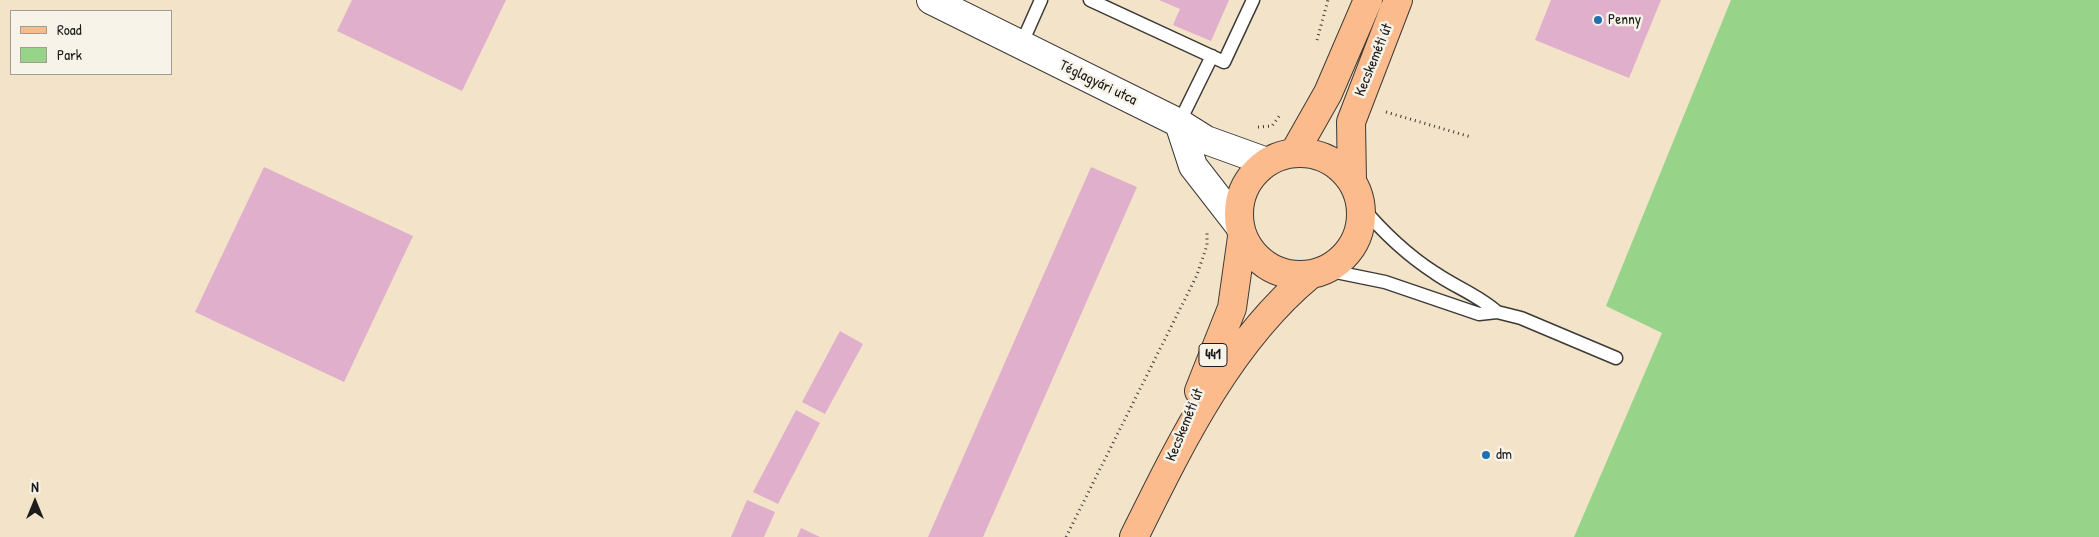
<!DOCTYPE html>
<html>
<head>
<meta charset="utf-8">
<style>
	body { margin:0 }
	#map { position:relative; width:2099px; height:537px; overflow:hidden; background:#f2e3c9; font-family:"Patrick Hand",sans-serif }
	canvas { display:block }
	.legend { position:absolute; left:10px; top:10px; width:162px; height:65px; box-sizing:border-box; background:#f7f3e8; border:1px solid #9f9d96; margin:0; padding:6px 9px; list-style:none; font-size:15px; color:#1c1c1c }
	.legend li { display:flex; align-items:center; gap:10px; height:25px }
	.legend b { width:25px; border:1px solid #9f9d96 }
	.north { position:absolute; left:10px; top:477px; width:50px; height:50px; -webkit-text-stroke:4px #f7f3e8; paint-order:stroke; rotate:0deg; font-size:14px; font-weight:700; line-height:20px; text-align:center; color:#1c1c1c }
	.north::after { content:''; display:block; margin:auto; width:18px; height:22px; background:#1c1c1c; clip-path:polygon(50% 0,100% 100%,50% 72%,0 100%) }
</style>
</head>
<body>
<div id="map">
<canvas width="2099" height="537"></canvas>
<ul class="legend">
<li><b style="height:6px;background:#fbbb8c"></b>Road</li>
<li><b style="height:14px;background:#97d489"></b>Park</li>
</ul>
<div class="north">N</div>
</div>
<script>
const ctx = document.querySelector('canvas').getContext('2d');
ctx.lineJoin = 'round';
function fill(path, color) { ctx.fillStyle = color; ctx.fill(path, 'evenodd'); }
function strokePath(path, color, width, dash) { ctx.strokeStyle = color; ctx.lineWidth = width; ctx.lineCap = dash ? 'butt' : 'round'; ctx.setLineDash(dash || []); ctx.stroke(path); }
function drawText(font, color, halo, rows, align = 'center') {
  ctx.font = font + ' "Patrick Hand",sans-serif'; ctx.lineWidth = 5; ctx.setLineDash([]); ctx.textBaseline = 'middle'; ctx.strokeStyle = halo; ctx.fillStyle = color; for (const [text, x, y, turn = 0] of rows) {
    ctx.save(); ctx.translate(x, y); ctx.rotate((+turn || 0) * Math.PI / 180); ctx.textAlign = isNaN(turn) ? turn : align; if (halo) ctx.strokeText(text, 0, 0); ctx.fillText(text, 0, 0); ctx.restore();
  }
}
const green = new Path2D(`
	M 1731,0 L 2099,0 L 2099,537 L 1574,537 L 1662,333 L 1606,306 Z`);
const building = new Path2D(`
	M 352,0 L 506,0 L 462,91 L 337,31 Z
	M 1159,0 L 1229,0 L 1211,41 L 1173,25 L 1180,9 Z
	M 1551,0 L 1661,0 L 1629,78 L 1535,40 Z
	M 264,167 L 413,236 L 344,382 L 195,312 Z
	M 1091,167 L 1137,187 L 983,537 L 928,537 Z
	M 840,331 L 863,344 L 825,414 L 802,402 Z
	M 796,410 L 820,423 L 778,504 L 753,492 Z
	M 747,500 L 775,512 L 764,537 L 731,537 Z
	M 801,528 L 820,537 L 797,537 Z`);
const path = new Path2D(`
	M 1317,40 L 1328,0
	M 1386,112 L 1471,137
	M 1258,127 L 1272,126 L 1280,115
	M 1066,537 L 1197,275 L 1207,245 L 1207,233`);
const service = new Path2D(`
	M 1090,0 L 1224,62 L 1253,0
	M 1021,45 L 1041,0
	M 1179,123 L 1212,56
	M 1361,206 C 1382,231 1407,255 1435,273 C 1455,287 1478,295 1497,312
	M 1326,270 L 1385,282 L 1479,314 L 1497,312 L 1521,318 L 1616,358`);
const tertiary = new Path2D(`
	M 931,0 L 1179,123 L 1206,140 L 1267,162
	M 1179,123 L 1193,166 L 1238,224`);
const primary = new Path2D(`
	M1239 214a61 61 0 1 1 122 0a61 61 0 1 1-122 0Z
	M 1294,153 L 1328,93 L 1368,0
	M 1352,181 L 1351,122 L 1398,0
	M 1199,391 L 1232,308 L 1242,237
	M 1134,537 C 1180,444 1229,342 1310,275`);
const markers = [
	[1598,20,5,"#1f6fb2"],
	[1486,455,5,"#1f6fb2"]
];
const shields = [
	[1213,355,28]
];
const shieldNames = [
	["441",1213,355]
];
const poiNames = [
	["Penny",1608,20],
	["dm",1496,455]
];
const streetNames = [
	["Kecskeméti út",1374,60,-68],
	["Téglagyári utca",1098,83,26],
	["Kecskeméti út",1185,425,-68]
];
fill(green, '#97d489');
fill(building, '#e0afcc');
strokePath(service, '#3c3a36', 15);
strokePath(tertiary, '#3c3a36', 30);
strokePath(primary, '#3c3a36', 30);
strokePath(path, '#3c3a36', 3, [1, 4]);
strokePath(service, '#fff', 12);
strokePath(tertiary, '#fff', 28);
strokePath(primary, '#fbbb8c', 28);
for (const [x, y, r, color] of markers) { const dot = new Path2D(); dot.arc(x, y, r, 0, 2 * Math.PI); ctx.fillStyle = color; ctx.fill(dot); strokePath(dot, '#f7f3e8', 2); }
for (const [x, y, w] of shields) { const box = new Path2D(); box.roundRect(x - w / 2, y - 11.5, w, 23, 4); ctx.fillStyle = '#f7f3e8'; ctx.fill(box); strokePath(box, '#1c1c1c', 1); }
drawText('bold 14px', '#1c1c1c', null, shieldNames);
drawText('15px', '#1c1c1c', '#f7f3e8', poiNames, 'left');
drawText('15px', '#1c1c1c', '#f7f3e8', streetNames);
</script>
</body>
</html>
